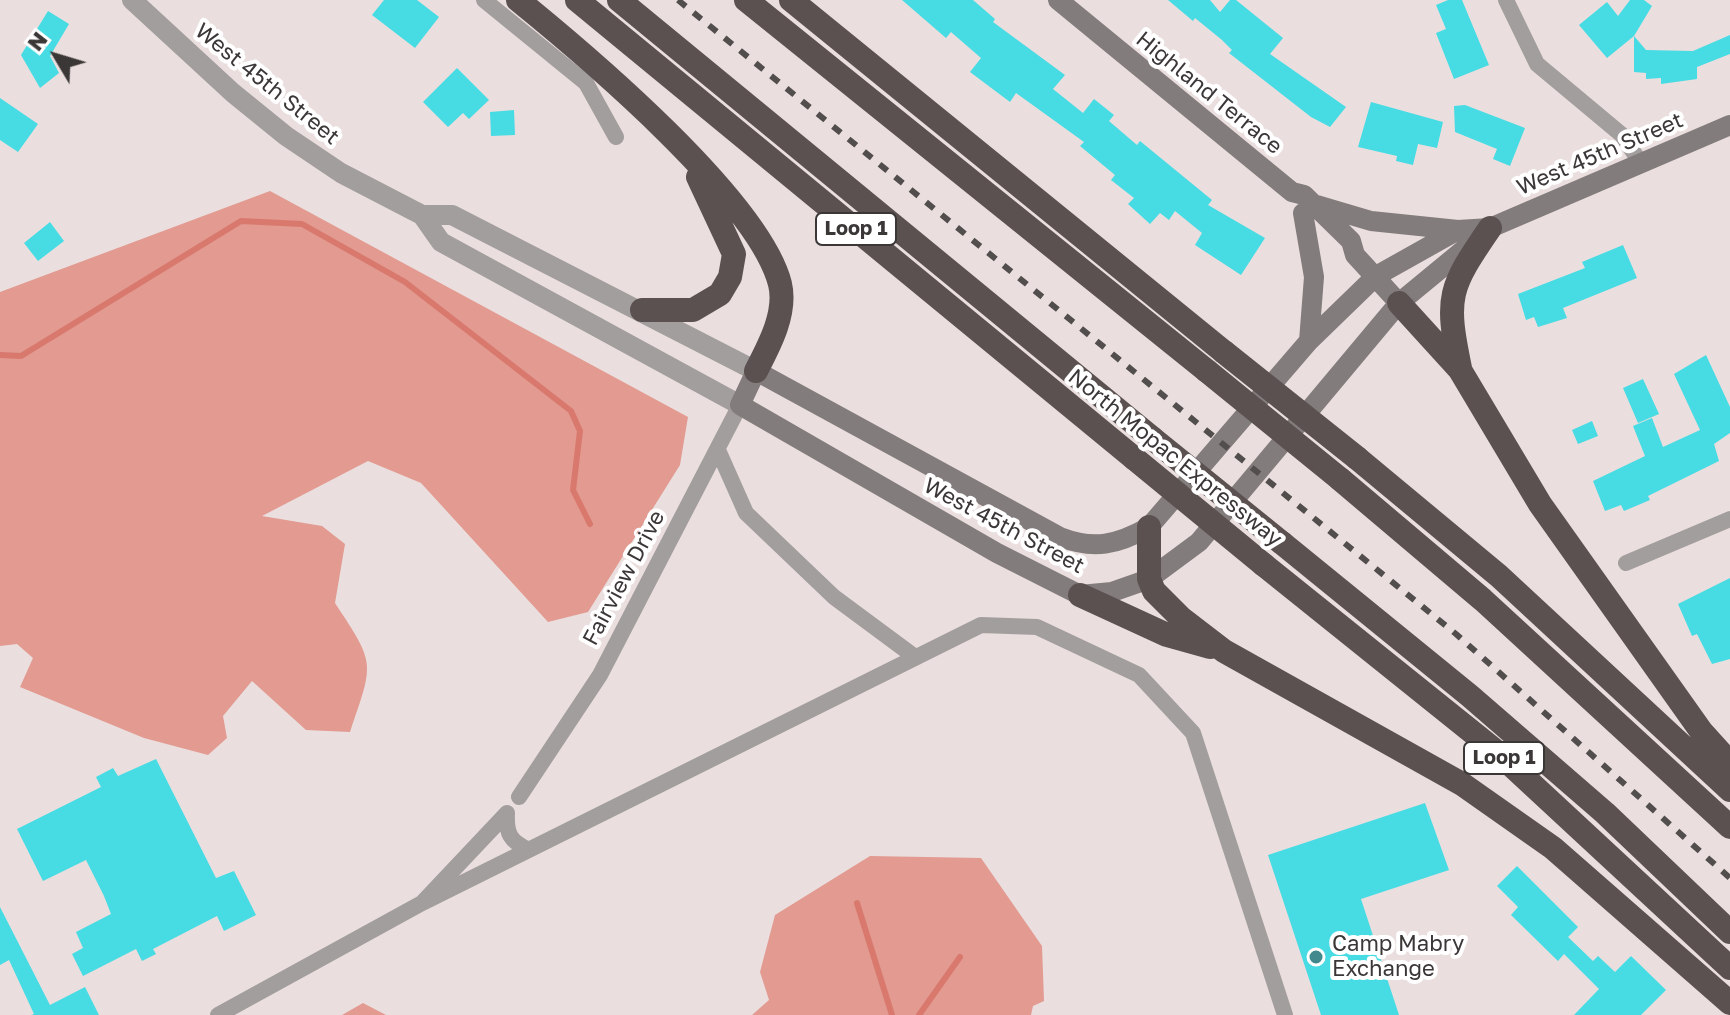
<!DOCTYPE html>
<html>
<head>
<meta charset="utf-8">
<style>
	body { margin:0 }
	#map { position:relative; width:1730px; height:1015px; overflow:hidden; background:#eadfde; font-family:"Golos Text",sans-serif }
	canvas { display:block }
	.north { position:absolute; left:16px; top:16px; width:80px; height:80px; -webkit-text-stroke:6px #fff; paint-order:stroke; rotate:308deg; font-size:22px; font-weight:700; line-height:32px; text-align:center; color:#3b3736 }
	.north::after { content:''; display:block; margin:auto; width:28px; height:36px; background:#3b3736; clip-path:polygon(50% 0,100% 100%,50% 72%,0 100%) }
</style>
</head>
<body>
<div id="map">
<canvas width="1730" height="1015"></canvas>
<div class="north">N</div>
</div>
<script>
const ctx = document.querySelector('canvas').getContext('2d');
ctx.lineJoin = 'round';
function fill(path, color) { ctx.fillStyle = color; ctx.fill(path, 'evenodd'); }
function strokePath(path, color, width, dash) { ctx.strokeStyle = color; ctx.lineWidth = width; ctx.lineCap = dash ? 'butt' : 'round'; ctx.setLineDash(dash || []); ctx.stroke(path); }
function drawText(font, color, halo, rows, align = 'center') {
  ctx.font = font + ' "Golos Text",sans-serif'; ctx.lineWidth = 8; ctx.setLineDash([]); ctx.textBaseline = 'middle'; ctx.strokeStyle = halo; ctx.fillStyle = color; for (const [text, x, y, turn = 0] of rows) {
    ctx.save(); ctx.translate(x, y); ctx.rotate((+turn || 0) * Math.PI / 180); ctx.textAlign = isNaN(turn) ? turn : align; if (halo) ctx.strokeText(text, 0, 0); ctx.fillText(text, 0, 0); ctx.restore();
  }
}
const green = new Path2D(`
	M 270,191 L 688,417 L 680,465 L 588,612 L 548,622 L 421,483 L 368,461 L 262,516 L 322,526 L 345,544 L 335,603 C 376,665 374,662 350,732 L 306,730 L 252,681 L 223,716 L 227,738 L 208,755 L 144,738 L 20,687 L 33,658 L 17,644 L 0,646 L 0,292 Z
	M 870,856 L 981,858 L 1042,946 L 1044,1001 L 1033,1006 L 1031,1015 L 752,1015 L 769,1000 L 760,972 L 775,915 Z
	M 363,1003 L 386,1015 L 342,1015 Z`);
const stream = new Path2D(`
	M 0,355 L 21,356 L 241,221 L 302,224 L 405,282 L 571,411 L 580,431 L 573,490 L 590,524
	M 857,903 L 892,1015
	M 919,1015 L 960,957`);
const building = new Path2D(`
	M 384,0 L 417,0 L 439,17 L 415,48 L 372,15 Z
	M 902,0 L 973,0 L 995,19 L 993,22 L 1065,75 L 1053,89 L 1083,113 L 1094,99 L 1114,115 L 1109,121 L 1137,145 L 1140,141 L 1212,200 L 1208,205 L 1265,238 L 1241,275 L 1195,245 L 1202,233 L 1175,211 L 1169,220 L 1160,213 L 1150,224 L 1128,204 L 1134,198 L 1111,180 L 1115,175 L 1080,146 L 1084,142 L 1016,93 L 1010,102 L 970,72 L 981,58 L 951,32 L 946,38 Z
	M 1168,0 L 1210,0 L 1220,12 L 1230,0 L 1236,0 L 1283,38 L 1270,54 L 1346,107 L 1330,127 L 1311,117 L 1229,53 L 1232,50 L 1222,40 L 1195,18 L 1193,21 Z
	M 1448,0 L 1462,0 L 1489,65 L 1454,79 L 1436,33 L 1446,29 L 1436,5 Z
	M 1630,0 L 1644,0 L 1652,6 L 1634,36 L 1607,58 L 1579,25 L 1607,2 L 1618,16 Z
	M 48,11 L 69,24 L 50,56 L 59,73 L 40,88 L 21,55 Z
	M 1730,35 L 1730,54 L 1697,67 L 1697,79 L 1661,84 L 1661,78 L 1646,79 L 1646,73 L 1634,72 L 1634,36 L 1646,50 L 1693,51 Z
	M 457,68 L 489,100 L 469,119 L 463,113 L 448,127 L 423,102 Z
	M 0,98 L 38,124 L 18,152 L 0,140 Z
	M 1371,102 L 1443,122 L 1437,148 L 1418,144 L 1413,165 L 1396,161 L 1397,156 L 1358,147 Z
	M 1465,105 L 1525,128 L 1510,166 L 1493,159 L 1497,149 L 1455,132 L 1454,106 Z
	M 514,110 L 515,135 L 491,136 L 490,112 Z
	M 50,222 L 64,241 L 38,261 L 24,243 Z
	M 1623,245 L 1637,278 L 1563,308 L 1567,318 L 1538,327 L 1534,317 L 1526,320 L 1518,294 L 1585,268 L 1582,262 Z
	M 1706,355 L 1730,407 L 1730,433 L 1714,444 L 1719,461 L 1648,496 L 1650,500 L 1624,511 L 1621,505 L 1605,511 L 1593,481 L 1645,456 L 1633,426 L 1652,418 L 1663,447 L 1700,430 L 1674,374 Z
	M 1643,379 L 1659,414 L 1638,423 L 1623,388 Z
	M 1592,421 L 1598,436 L 1578,444 L 1572,430 Z
	M 1730,578 L 1730,659 L 1712,664 L 1697,634 L 1692,636 L 1678,604 Z
	M 156,759 L 216,878 L 234,871 L 256,915 L 224,931 L 217,916 L 153,949 L 156,954 L 142,961 L 136,949 L 83,976 L 72,954 L 83,948 L 76,932 L 111,914 L 104,896 L 86,860 L 43,881 L 17,829 L 101,787 L 96,777 L 113,768 L 118,776 Z
	M 1425,803 L 1449,870 L 1361,899 L 1399,1015 L 1321,1015 L 1268,855 Z
	M 1517,866 L 1578,927 L 1568,937 L 1593,961 L 1598,956 L 1615,972 L 1631,956 L 1666,990 L 1641,1015 L 1574,1015 L 1599,989 L 1564,954 L 1558,961 L 1511,915 L 1518,907 L 1497,886 Z
	M 0,907 L 50,1005 L 85,987 L 99,1015 L 31,1015 L 34,1014 L 9,960 L 0,965 Z`);
const minor = new Path2D(`
	M 484,0 L 586,83 L 616,137
	M 1506,0 L 1537,64 L 1622,135 L 1640,162
	M 718,450 L 746,513 L 834,597 L 915,657
	M 1626,563 L 1730,519
	M 519,797 L 600,675 L 740,405
	M 507,813 C 506,834 510,841 529,850
	M 422,903 L 981,625 L 1037,627 L 1139,675 L 1193,733 L 1285,1015
	M 218,1015 L 422,903 L 507,813`);
const tertiary = new Path2D(`
	M 132,0 L 233,93 L 286,136 L 341,173 L 422,215 L 452,215 L 756,371
	M 422,215 L 441,242 L 740,405`);
const secondary = new Path2D(`
	M 1058,0 L 1292,192 L 1304,195 L 1351,241 L 1355,255 L 1399,303
	M 1317,205 L 1371,221 L 1458,230
	M 1303,213 L 1314,277 L 1309,341
	M 1490,228 L 1458,230 L 1376,276 L 1309,341 L 1149,527 C 1117,545 1094,550 1060,537 L 756,371 L 740,405 L 997,553 L 1080,595 L 1112,592 L 1149,579 L 1199,542 L 1399,303 L 1490,228 L 1730,125`);
const motorway = new Path2D(`
	M 518,0 C 587,56 759,201 780,284 C 787,313 769,346 756,371
	M 577,0 L 1135,459
	M 619,0 L 1152,438
	M 746,0 L 1207,371
	M 791,0 L 1224,352
	M 1399,303 L 1460,370 L 1540,504 L 1701,731 L 1730,763
	M 642,310 L 693,310 L 720,294 L 730,277 L 734,254 L 698,177
	M 1460,368 C 1445,296 1449,288 1490,228
	M 1357,458 L 1499,576 L 1730,790
	M 1340,479 L 1483,600 L 1730,827
	M 1149,527 L 1149,579 L 1154,591 L 1181,618 L 1224,651 L 1462,784 L 1553,848 L 1730,1003
	M 1282,543 L 1470,696 L 1605,813 L 1730,932
	M 1264,565 L 1497,752 L 1730,968
	M 1080,595 L 1167,635 L 1210,647`);
const rail = new Path2D(`
	M 678,0 L 1456,634 L 1730,878`);
const motorwayBridge = new Path2D(`
	M 1224,352 L 1357,458
	M 1207,371 L 1340,479
	M 1152,438 L 1282,543
	M 1135,459 L 1264,565`);
const markers = [
	[1316,957,8,"#41898d"]
];
const shields = [
	[856,229,80],
	[1504,758,80]
];
const shieldNames = [
	["Loop 1",856,229],
	["Loop 1",1504,758]
];
const streetNames = [
	["West 45th Street",267,84,39],
	["Highland Terrace",1209,93,39],
	["West 45th Street",1600,154,-23],
	["North Mopac Expressway",1175,458,39],
	["West 45th Street",1004,526,28],
	["Fairview Drive",624,578,-62]
];
const poiNames = [
	["Camp Mabry",1332,944],
	["Exchange",1332,969]
];
fill(green, '#e29a91');
strokePath(stream, '#d9796e', 6);
fill(building, '#47dbe3');
strokePath(minor, '#a29e9d', 16);
strokePath(tertiary, '#a29e9d', 20);
strokePath(secondary, '#837c7c', 20);
strokePath(motorway, '#5a5150', 24);
strokePath(rail, '#524e4d', 6, [10, 10]);
strokePath(motorwayBridge, '#5a5150', 24);
for (const [x, y, r, color] of markers) { const dot = new Path2D(); dot.arc(x, y, r, 0, 2 * Math.PI); ctx.fillStyle = color; ctx.fill(dot); strokePath(dot, '#fff', 3); }
for (const [x, y, w] of shields) { const box = new Path2D(); box.roundRect(x - w / 2, y - 16, w, 32, 6); ctx.fillStyle = '#fff'; ctx.fill(box); strokePath(box, '#3b3736', 2); }
drawText('bold 20px', '#3b3736', null, shieldNames);
drawText('22px', '#3b3736', '#fff', streetNames);
drawText('22px', '#3b3736', '#fff', poiNames, 'left');
</script>
</body>
</html>
